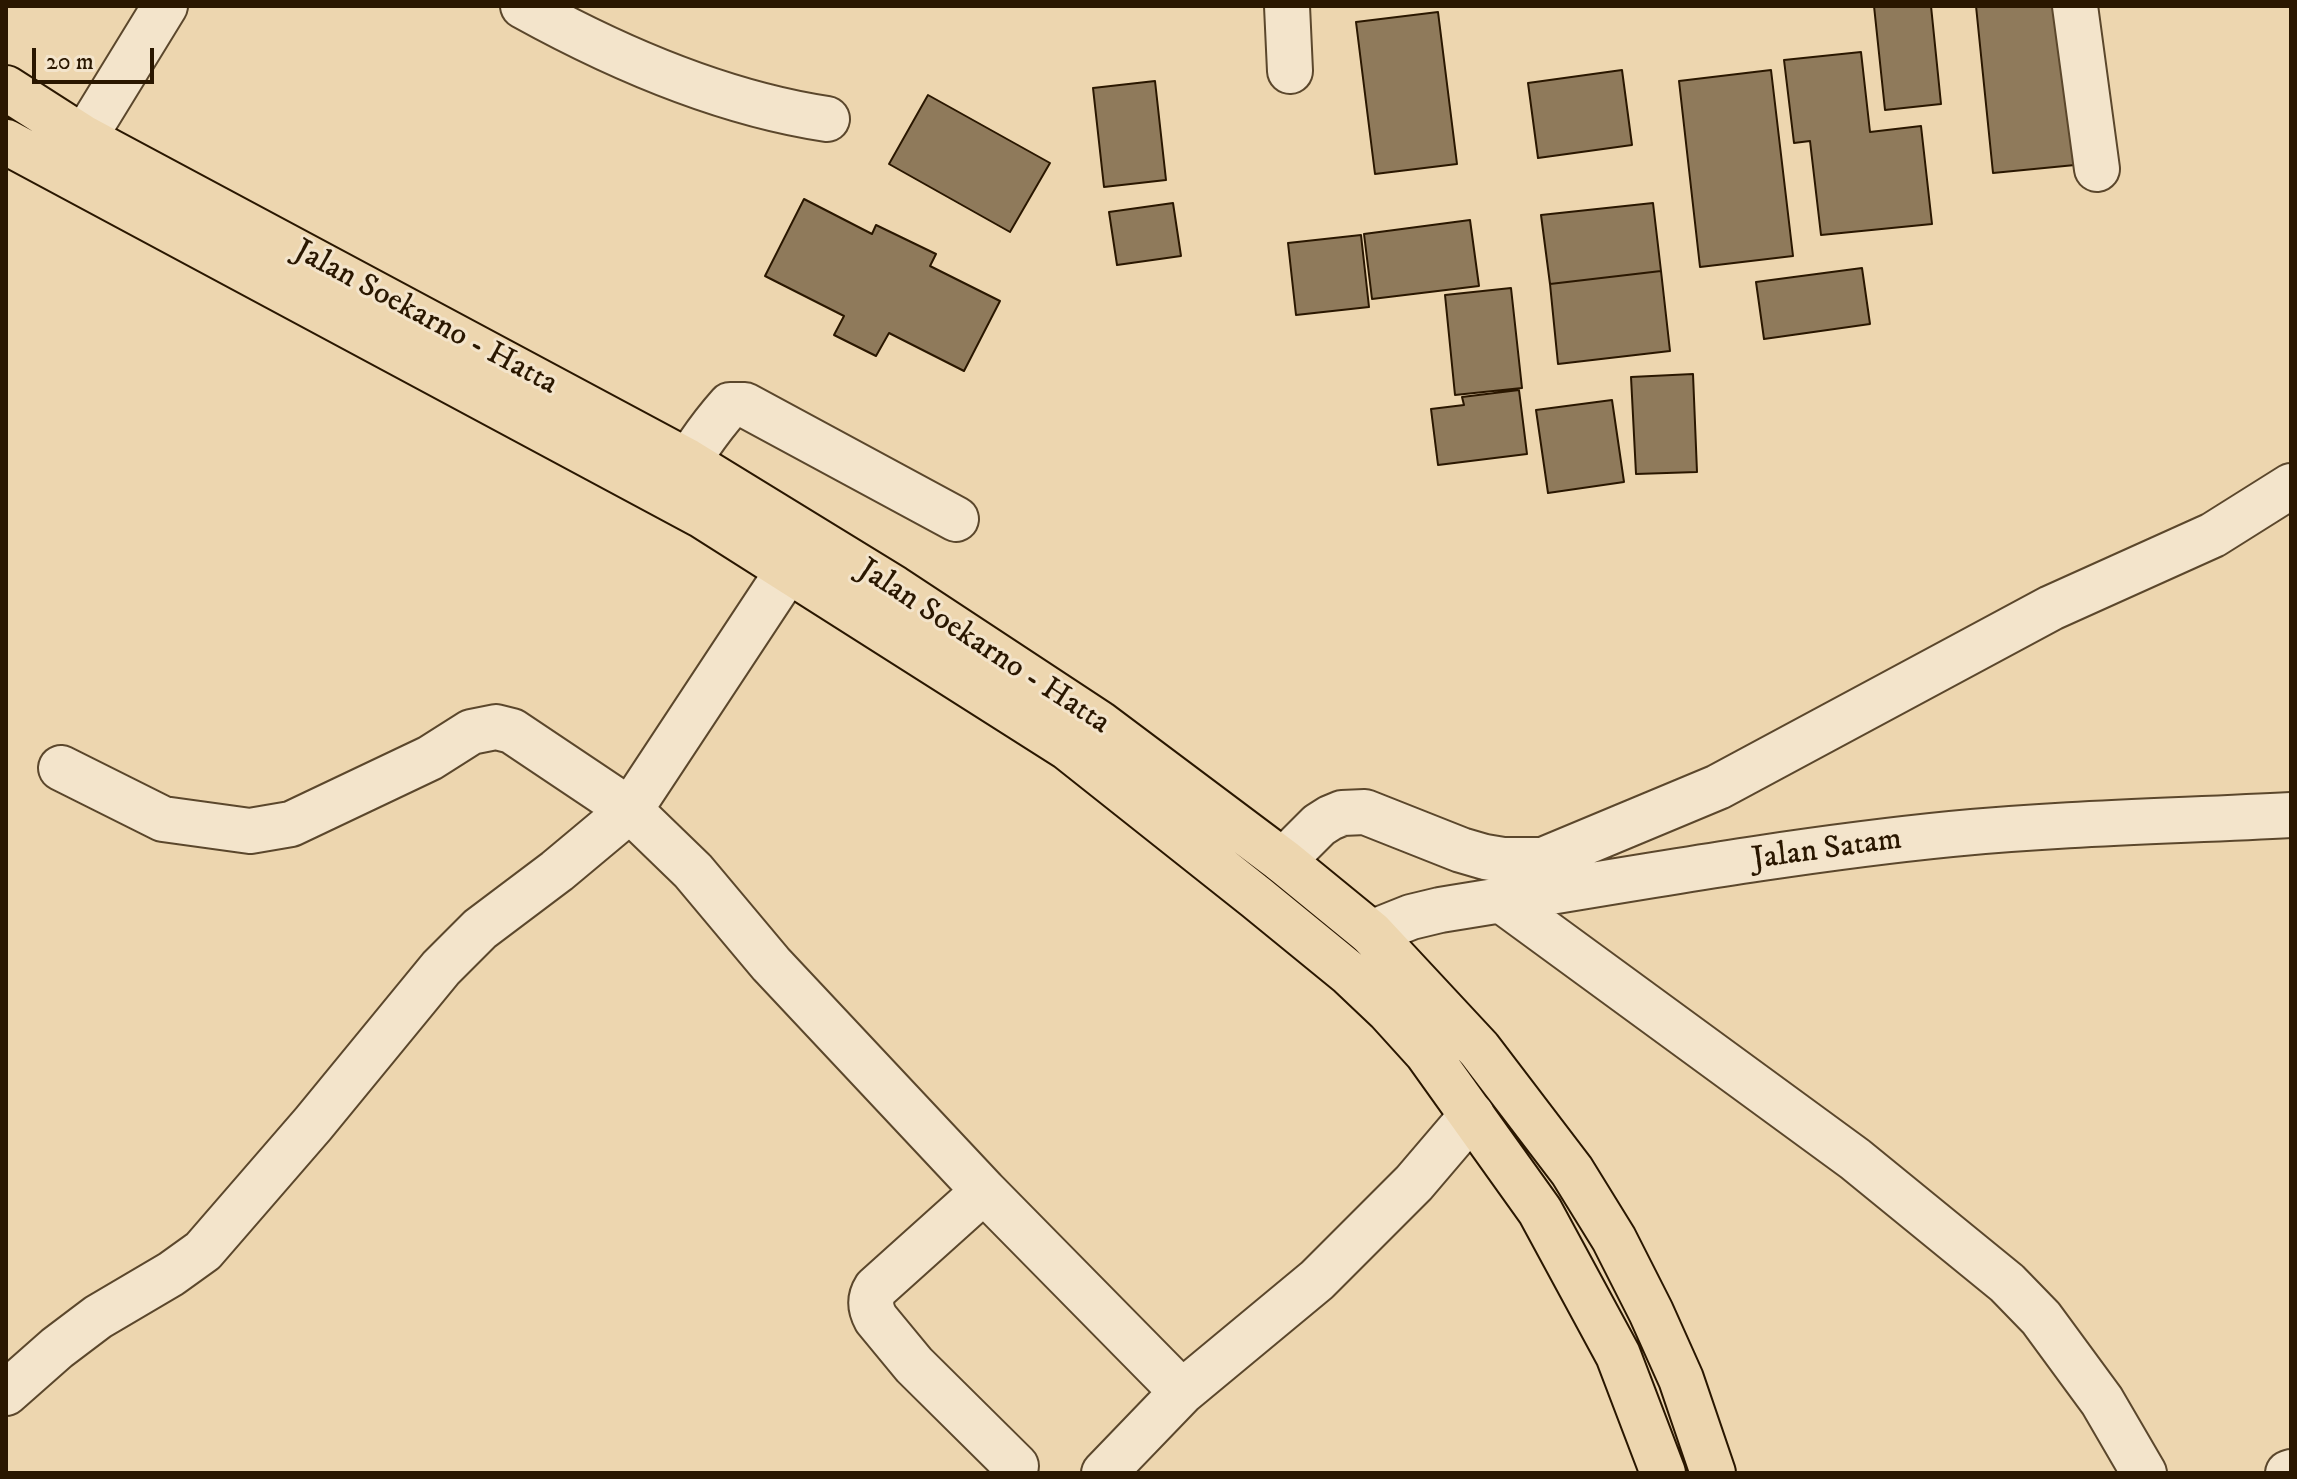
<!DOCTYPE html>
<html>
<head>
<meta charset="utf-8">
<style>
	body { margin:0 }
	#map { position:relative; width:2297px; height:1479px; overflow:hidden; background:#edd6af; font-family:"IM FELL DW Pica",serif }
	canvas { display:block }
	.frame { position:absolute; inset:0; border:8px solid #2a1700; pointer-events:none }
	.scale { position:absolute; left:32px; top:48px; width:122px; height:36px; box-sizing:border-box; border:4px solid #2a1700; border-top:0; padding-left:10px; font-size:24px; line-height:28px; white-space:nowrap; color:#2a1700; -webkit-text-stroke:6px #f3e4cb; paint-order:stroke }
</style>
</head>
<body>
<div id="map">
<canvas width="2297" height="1479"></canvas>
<div class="frame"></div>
<div class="scale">20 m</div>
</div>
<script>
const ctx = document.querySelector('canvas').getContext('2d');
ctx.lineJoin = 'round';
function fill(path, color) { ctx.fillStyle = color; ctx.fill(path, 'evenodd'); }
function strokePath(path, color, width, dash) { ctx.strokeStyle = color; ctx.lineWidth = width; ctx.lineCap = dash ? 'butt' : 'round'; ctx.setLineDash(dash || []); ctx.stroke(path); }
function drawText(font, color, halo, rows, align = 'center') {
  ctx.font = font + ' "IM FELL DW Pica",serif'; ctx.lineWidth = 6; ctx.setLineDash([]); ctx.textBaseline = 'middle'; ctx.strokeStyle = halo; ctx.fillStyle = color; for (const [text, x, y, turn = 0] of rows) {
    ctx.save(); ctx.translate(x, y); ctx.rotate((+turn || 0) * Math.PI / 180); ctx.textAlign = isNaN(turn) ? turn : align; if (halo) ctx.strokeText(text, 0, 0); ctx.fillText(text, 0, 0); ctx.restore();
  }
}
const building = new Path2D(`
	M 1874,6 L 1931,6 L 1941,104 L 1885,110 Z
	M 1976,6 L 2058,6 L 2075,165 L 1993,173 Z
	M 1438,12 L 1457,164 L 1375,174 L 1356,22 Z
	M 1861,52 L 1870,132 L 1921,126 L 1932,224 L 1821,235 L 1810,141 L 1794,143 L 1784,60 Z
	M 1622,70 L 1632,145 L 1538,158 L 1528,83 Z
	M 1771,70 L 1793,256 L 1700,267 L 1679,81 Z
	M 1155,81 L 1166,180 L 1104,187 L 1093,88 Z
	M 928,95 L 1050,163 L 1010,232 L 889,164 Z
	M 804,199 L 872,234 L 876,225 L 936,254 L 930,266 L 1000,301 L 964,371 L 889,333 L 876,356 L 834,335 L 844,316 L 765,276 Z
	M 1173,203 L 1181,256 L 1117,265 L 1109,212 Z
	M 1653,203 L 1661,271 L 1550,284 L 1541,215 Z
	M 1470,220 L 1479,286 L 1372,299 L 1364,234 Z
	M 1361,235 L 1369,307 L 1296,315 L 1288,243 Z
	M 1862,268 L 1870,324 L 1764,339 L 1756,282 Z
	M 1661,271 L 1670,351 L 1558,364 L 1550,284 Z
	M 1511,288 L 1522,388 L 1455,395 L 1445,295 Z
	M 1693,374 L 1697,472 L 1636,474 L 1631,377 Z
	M 1519,390 L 1527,454 L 1438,465 L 1431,409 L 1464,405 L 1462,397 Z
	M 1612,400 L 1624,482 L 1548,493 L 1536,410 Z`);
const minor = new Path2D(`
	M 523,6 C 617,58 721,103 827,119
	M 1287,6 L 1290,71
	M 2075,6 L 2097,169
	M 84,138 L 165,6
	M 670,493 C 687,461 706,432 730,405 L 745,405 L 956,519
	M 61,768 L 163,819 L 250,831 L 291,824 L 430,758 L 471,732 L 496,727 L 512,731 L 630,810 L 693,871 L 771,964 L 984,1191 L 1182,1392
	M 1283,861 L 1319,825 L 1330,818 L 1342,813 L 1365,812 L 1461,850 L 1485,857 L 1503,860 L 1543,860 L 1718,787 L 2051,608 L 2213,535 L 2291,486
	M 1501,900 L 1855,1159 L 2007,1283 L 2041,1318 L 2102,1401 L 2144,1473
	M 1371,933 L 1411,917 L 1440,910 C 1610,883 1780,851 1951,834 C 2064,823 2178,821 2291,815
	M 984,1191 L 876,1288 C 869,1299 870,1308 876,1319 L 914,1365 L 1016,1466
	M 6,1393 L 57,1348 L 98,1317 L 171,1274 L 203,1251 L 313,1124 L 441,968 L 480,929 L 557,871 L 630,810 L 789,569 L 811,540
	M 1104,1473 L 1182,1392 L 1317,1280 L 1414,1183 L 1472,1115
	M 2288,1473 L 2291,1472`);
const highway = new Path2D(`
	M 6,88 L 84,138 L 687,461 L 894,588 L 1099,723 L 1283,861 L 1371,933 L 1479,1049 L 1572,1171 L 1614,1239 L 1651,1312 L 1681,1379 L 1713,1473
	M 6,142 L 701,515 L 1068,748 L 1257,898 L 1350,974 L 1388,1010 L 1427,1053 L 1540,1211 L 1618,1355 L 1663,1473`);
const streetNames = [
	["Jalan Soekarno - Hatta",425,319,28],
	["Jalan Soekarno - Hatta",983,648,33],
	["Jalan Satam",1827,851,-8]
];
fill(building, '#8f7a5b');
strokePath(building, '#2a1700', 2);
strokePath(minor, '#5b472c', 48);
strokePath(highway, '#2a1700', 48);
strokePath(minor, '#f3e4cb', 44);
strokePath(highway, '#edd6af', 44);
drawText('32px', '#2a1700', '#f3e4cb', streetNames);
</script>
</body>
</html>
